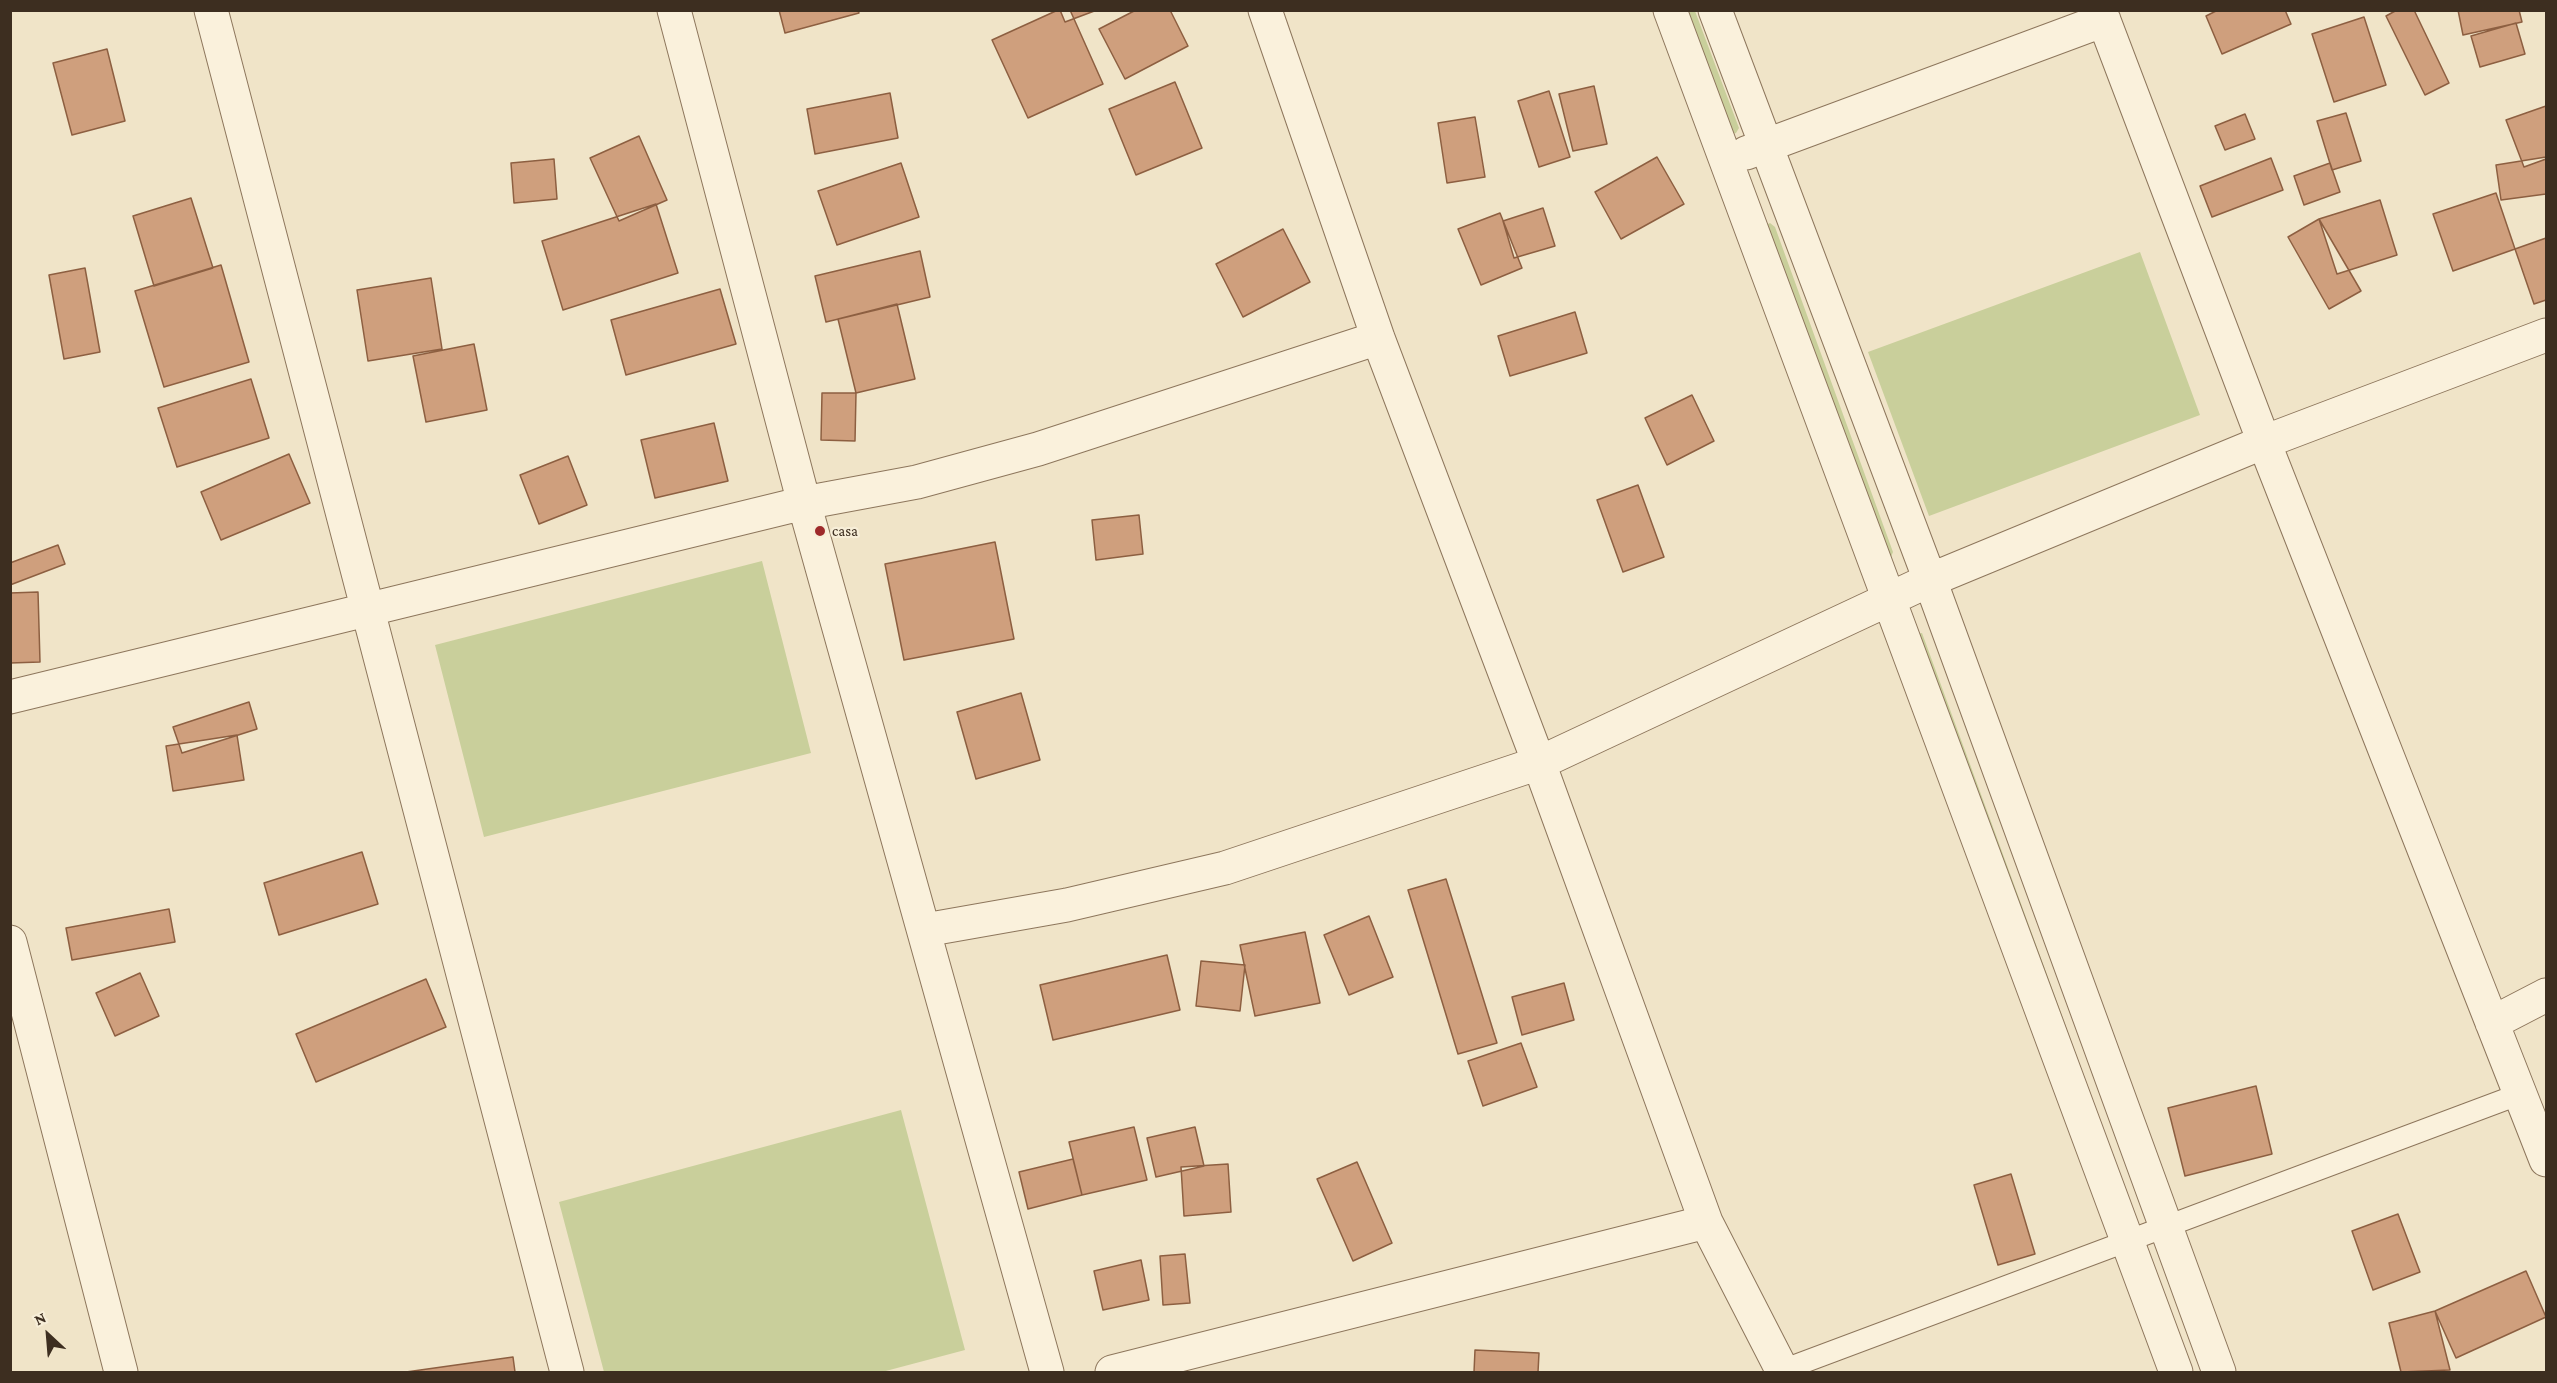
<!DOCTYPE html>
<html>
<head>
<meta charset="utf-8">
<style>
	body { margin:0 }
	#map { position:relative; width:2557px; height:1383px; overflow:hidden; background:#f0e4c8; font-family:"Crimson Pro",serif }
	canvas { display:block }
	.frame { position:absolute; inset:0; border:12px solid #3d2e20; pointer-events:none }
	.north { position:absolute; left:18px; top:1305px; width:60px; height:60px; -webkit-text-stroke:4px #f7eed8; paint-order:stroke; rotate:334deg; font-size:16px; font-weight:700; line-height:24px; text-align:center; color:#3d2e20 }
	.north::after { content:''; display:block; margin:auto; width:21px; height:27px; background:#3d2e20; clip-path:polygon(50% 0,100% 100%,50% 72%,0 100%) }
</style>
</head>
<body>
<div id="map">
<canvas width="2557" height="1383"></canvas>
<div class="frame"></div>
<div class="north">N</div>
</div>
<script>
const ctx = document.querySelector('canvas').getContext('2d');
ctx.lineJoin = 'round';
function fill(path, color) { ctx.fillStyle = color; ctx.fill(path, 'evenodd'); }
function strokePath(path, color, width, dash) { ctx.strokeStyle = color; ctx.lineWidth = width; ctx.lineCap = dash ? 'butt' : 'round'; ctx.setLineDash(dash || []); ctx.stroke(path); }
function drawText(font, color, halo, rows, align = 'center') {
  ctx.font = font + ' "Crimson Pro",serif'; ctx.lineWidth = 4.5; ctx.setLineDash([]); ctx.textBaseline = 'middle'; ctx.strokeStyle = halo; ctx.fillStyle = color; for (const [text, x, y, turn = 0] of rows) {
    ctx.save(); ctx.translate(x, y); ctx.rotate((+turn || 0) * Math.PI / 180); ctx.textAlign = isNaN(turn) ? turn : align; if (halo) ctx.strokeText(text, 0, 0); ctx.fillText(text, 0, 0); ctx.restore();
  }
}
const green = new Path2D(`
	M 1685,11 L 1695,11 L 1739,128 L 1736,133 L 1733,134 Z
	M 1770,223 L 1775,227 L 1893,552 L 1891,557 L 1887,558 L 1766,225 Z
	M 2140,252 L 2200,415 L 1929,516 L 1868,352 Z
	M 762,561 L 811,753 L 484,837 L 435,645 Z
	M 1922,633 L 2132,1207 L 2133,1210 L 1916,634 Z
	M 901,1110 L 965,1350 L 882,1372 L 604,1372 L 559,1202 Z`);
const building = new Path2D(`
	M 779,10 L 858,10 L 859,13 L 785,33 Z
	M 1058,10 L 1070,10 L 1103,84 L 1028,118 L 992,40 Z
	M 1060,10 L 1097,10 L 1065,22 Z
	M 1136,10 L 1170,10 L 1188,46 L 1125,79 L 1099,29 Z
	M 2218,10 L 2285,10 L 2291,24 L 2222,54 L 2206,16 Z
	M 2397,10 L 2414,10 L 2449,83 L 2425,95 L 2386,16 Z
	M 2458,10 L 2519,10 L 2522,22 L 2463,35 Z
	M 2364,17 L 2386,85 L 2334,102 L 2312,34 Z
	M 2516,23 L 2525,54 L 2480,67 L 2471,36 Z
	M 107,49 L 125,121 L 72,135 L 53,63 Z
	M 1175,82 L 1202,148 L 1136,175 L 1109,109 Z
	M 1594,86 L 1607,144 L 1573,151 L 1559,94 Z
	M 1549,91 L 1570,157 L 1539,167 L 1518,101 Z
	M 890,93 L 898,138 L 815,154 L 807,109 Z
	M 2546,106 L 2546,159 L 2524,167 L 2506,120 Z
	M 2346,113 L 2361,161 L 2332,170 L 2317,121 Z
	M 2245,114 L 2255,139 L 2225,150 L 2215,126 Z
	M 1475,117 L 1485,177 L 1447,183 L 1438,123 Z
	M 639,136 L 667,200 L 619,221 L 590,158 Z
	M 1657,157 L 1684,204 L 1621,239 L 1595,192 Z
	M 2546,157 L 2546,194 L 2501,200 L 2496,165 Z
	M 2271,158 L 2283,190 L 2212,217 L 2200,186 Z
	M 554,159 L 557,199 L 514,203 L 511,163 Z
	M 901,163 L 919,217 L 837,245 L 818,191 Z
	M 2330,163 L 2340,192 L 2304,205 L 2294,176 Z
	M 2496,193 L 2515,249 L 2453,271 L 2433,214 Z
	M 191,198 L 213,268 L 154,286 L 133,216 Z
	M 2380,200 L 2397,255 L 2337,274 L 2319,219 Z
	M 656,204 L 678,273 L 563,310 L 542,241 Z
	M 1543,208 L 1555,246 L 1514,258 L 1503,221 Z
	M 1500,213 L 1522,268 L 1481,285 L 1458,229 Z
	M 2319,219 L 2361,291 L 2329,309 L 2288,237 Z
	M 1283,229 L 1310,282 L 1243,317 L 1216,264 Z
	M 2546,238 L 2546,300 L 2534,304 L 2515,249 Z
	M 920,251 L 930,297 L 826,322 L 815,276 Z
	M 221,265 L 249,362 L 164,387 L 135,291 Z
	M 85,268 L 100,352 L 64,359 L 49,275 Z
	M 431,278 L 442,349 L 368,361 L 357,290 Z
	M 720,289 L 736,344 L 626,375 L 611,320 Z
	M 897,304 L 915,379 L 856,393 L 838,319 Z
	M 1575,312 L 1587,353 L 1510,376 L 1498,336 Z
	M 474,344 L 487,410 L 426,422 L 413,356 Z
	M 251,379 L 269,438 L 177,467 L 158,408 Z
	M 822,393 L 856,393 L 855,441 L 821,440 Z
	M 1692,395 L 1714,441 L 1667,465 L 1645,418 Z
	M 714,423 L 728,481 L 655,498 L 641,440 Z
	M 289,454 L 310,503 L 221,540 L 201,492 Z
	M 568,456 L 587,505 L 539,524 L 520,475 Z
	M 1638,485 L 1664,557 L 1623,572 L 1597,500 Z
	M 1139,515 L 1143,554 L 1096,560 L 1092,520 Z
	M 995,542 L 1014,639 L 904,660 L 885,564 Z
	M 58,545 L 65,564 L 10,585 L 10,563 Z
	M 38,592 L 40,662 L 10,663 L 10,593 Z
	M 1021,693 L 1040,760 L 976,779 L 957,712 Z
	M 249,702 L 257,729 L 182,753 L 173,727 Z
	M 237,735 L 244,780 L 173,791 L 166,746 Z
	M 362,852 L 378,904 L 279,935 L 264,883 Z
	M 1446,879 L 1497,1043 L 1458,1054 L 1408,890 Z
	M 169,909 L 175,942 L 72,960 L 66,928 Z
	M 1369,916 L 1393,977 L 1349,995 L 1324,935 Z
	M 1305,932 L 1320,1003 L 1255,1016 L 1240,945 Z
	M 1167,955 L 1180,1010 L 1053,1040 L 1040,985 Z
	M 1201,961 L 1245,965 L 1240,1011 L 1196,1006 Z
	M 140,973 L 159,1016 L 115,1036 L 96,993 Z
	M 426,979 L 446,1027 L 316,1082 L 296,1034 Z
	M 1564,983 L 1574,1020 L 1522,1035 L 1512,997 Z
	M 1521,1043 L 1537,1087 L 1483,1106 L 1468,1061 Z
	M 2256,1086 L 2272,1154 L 2185,1176 L 2168,1108 Z
	M 1134,1127 L 1147,1180 L 1082,1195 L 1069,1142 Z
	M 1195,1127 L 1204,1166 L 1156,1177 L 1147,1138 Z
	M 1073,1159 L 1082,1195 L 1028,1209 L 1019,1172 Z
	M 1357,1162 L 1392,1243 L 1353,1261 L 1317,1179 Z
	M 1228,1164 L 1231,1212 L 1184,1216 L 1181,1167 Z
	M 2011,1174 L 2035,1254 L 1998,1265 L 1974,1185 Z
	M 2398,1214 L 2420,1272 L 2373,1290 L 2352,1231 Z
	M 1185,1254 L 1190,1303 L 1163,1305 L 1160,1256 Z
	M 1141,1260 L 1149,1300 L 1103,1310 L 1094,1271 Z
	M 2526,1271 L 2546,1317 L 2456,1358 L 2435,1311 Z
	M 2435,1311 L 2450,1370 L 2401,1372 L 2389,1323 Z
	M 1475,1350 L 1539,1353 L 1538,1372 L 1474,1372 Z
	M 513,1357 L 515,1372 L 406,1372 Z`);
const lane = new Path2D(`
	M 1783,1370 L 2520,1094`);
const street = new Path2D(`
	M 211,10 L 567,1372
	M 674,10 L 804,503 L 1047,1372
	M 1265,10 L 1378,338 L 1539,763 L 1706,1222 L 1783,1372
	M 1670,10 L 2176,1372
	M 1715,10 L 1930,580 L 2219,1372
	M 2100,10 L 2264,442 L 2546,1160
	M 1746,153 L 2104,20
	M 10,697 L 804,503 L 917,482 L 1038,449 L 1378,338
	M 925,930 L 1067,905 L 1225,868 L 1539,763 L 1930,580 L 2264,442 L 2546,335
	M 10,942 L 121,1372
	M 2492,1023 L 2546,995
	M 1112,1372 L 1706,1222`);
const markers = [
	[820,531,6,"#9e2a2b"]
];
const poiNames = [
	["casa",832,531]
];
fill(green, '#c9cf9b');
fill(building, '#cf9f7d');
strokePath(building, '#8d5f41', 1.5);
strokePath(lane, '#8d765c', 23);
strokePath(street, '#8d765c', 35);
strokePath(lane, '#faf1dc', 21);
strokePath(street, '#faf1dc', 33);
for (const [x, y, r, color] of markers) { const dot = new Path2D(); dot.arc(x, y, r, 0, 2 * Math.PI); ctx.fillStyle = color; ctx.fill(dot); strokePath(dot, '#f7eed8', 2); }
drawText('15px', '#3d2e20', '#f7eed8', poiNames, 'left');
</script>
</body>
</html>
